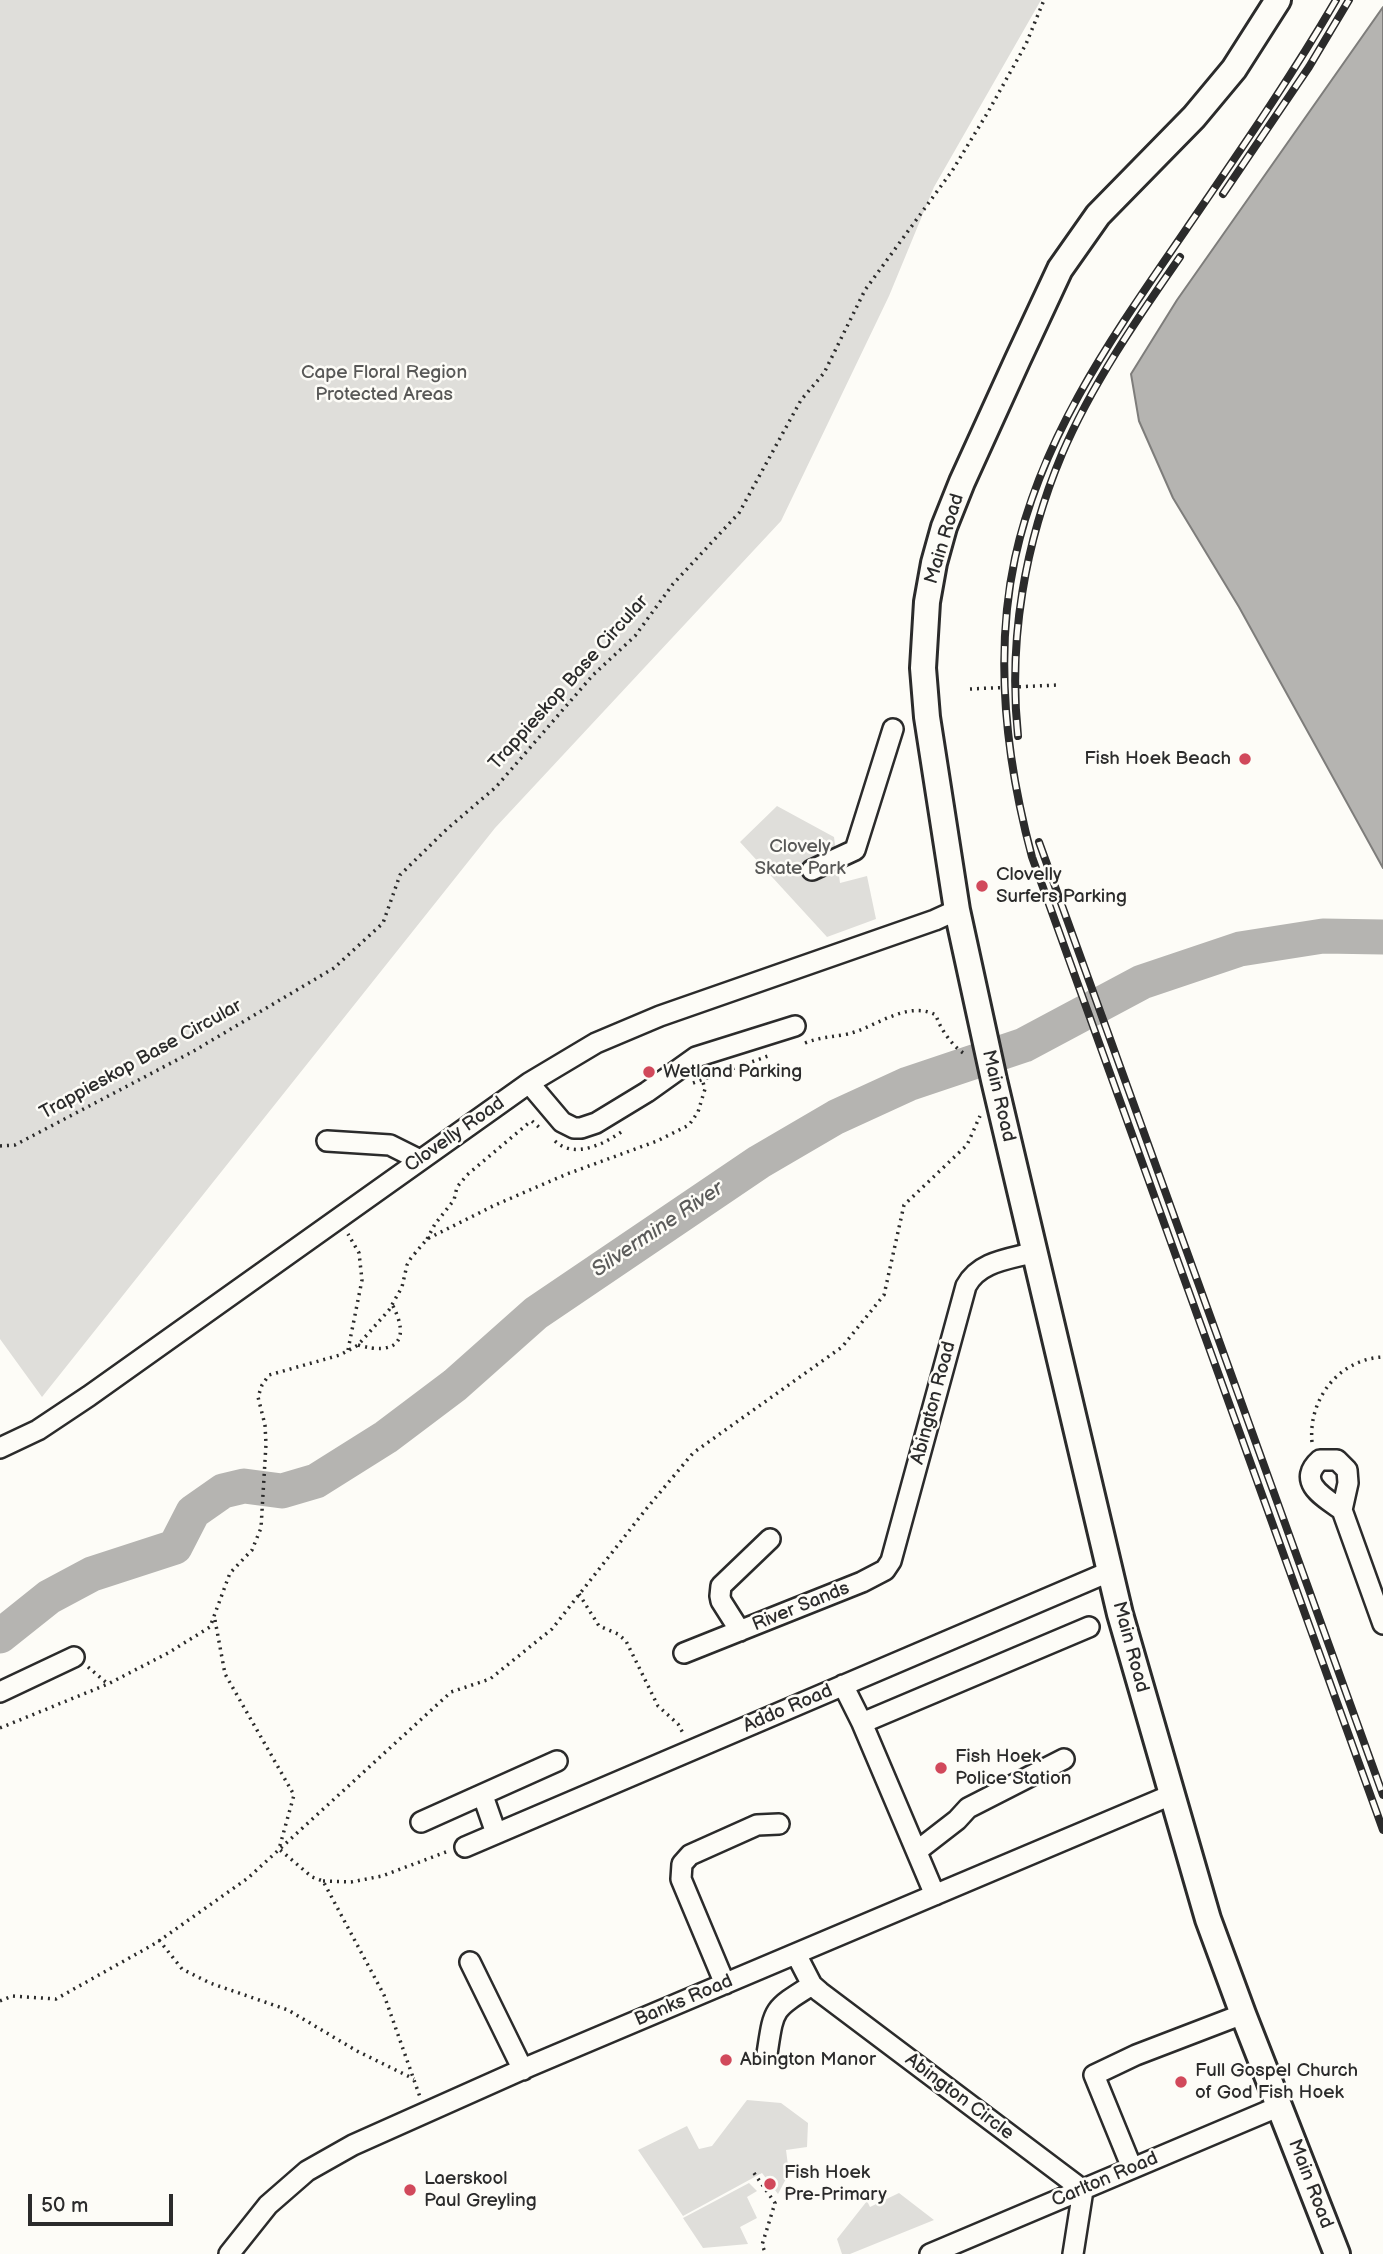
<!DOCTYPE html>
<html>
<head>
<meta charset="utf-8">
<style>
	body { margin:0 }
	#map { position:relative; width:1383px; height:2254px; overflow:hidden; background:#fdfcf7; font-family:"Balsamiq Sans",sans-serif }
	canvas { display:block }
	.scale { position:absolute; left:28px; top:2194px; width:145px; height:32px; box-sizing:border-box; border:4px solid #2b2b2b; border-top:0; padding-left:9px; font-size:21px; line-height:24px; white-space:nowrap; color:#2b2b2b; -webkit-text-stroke:5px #fdfcf7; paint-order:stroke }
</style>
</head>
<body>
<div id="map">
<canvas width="1383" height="2254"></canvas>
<div class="scale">50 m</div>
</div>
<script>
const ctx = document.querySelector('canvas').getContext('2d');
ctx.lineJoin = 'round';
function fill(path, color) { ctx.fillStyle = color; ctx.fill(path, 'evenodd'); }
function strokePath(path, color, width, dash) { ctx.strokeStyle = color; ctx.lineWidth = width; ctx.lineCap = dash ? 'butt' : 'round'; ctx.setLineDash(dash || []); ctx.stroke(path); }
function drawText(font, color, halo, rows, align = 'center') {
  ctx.font = font + ' "Balsamiq Sans",sans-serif'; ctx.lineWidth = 5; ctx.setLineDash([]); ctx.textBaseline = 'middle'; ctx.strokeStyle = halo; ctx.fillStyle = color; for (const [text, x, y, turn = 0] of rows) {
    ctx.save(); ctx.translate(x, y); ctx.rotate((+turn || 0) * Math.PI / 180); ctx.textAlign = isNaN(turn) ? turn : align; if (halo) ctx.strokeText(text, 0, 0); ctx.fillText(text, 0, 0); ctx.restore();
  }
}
const green = new Path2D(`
	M 0,0 L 1041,0 L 934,187 L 889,296 L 781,521 L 495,828 L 42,1397 L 0,1339 Z
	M 777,806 L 834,837 L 840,883 L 867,876 L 876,919 L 827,937 L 740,842 Z
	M 747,2100 L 781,2103 L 808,2123 L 807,2147 L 786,2150 L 789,2173 L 778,2194 L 762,2173 L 683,2216 L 638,2150 L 687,2126 L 699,2149 L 712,2146 Z
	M 749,2183 L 757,2191 L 747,2197 L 757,2218 L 740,2227 L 748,2244 L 703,2248 L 683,2218 Z
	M 899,2193 L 934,2220 L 850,2254 L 842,2254 L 837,2239 L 867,2201 L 870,2207 Z`);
const water = new Path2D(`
	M 1383,7 L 1383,868 L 1239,607 L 1173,498 L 1139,421 L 1131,374 L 1177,300 Z`);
const river = new Path2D(`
	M 0,1636 L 49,1597 L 92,1574 L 175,1547 L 193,1512 L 223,1491 L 244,1486 L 282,1491 L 316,1481 L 386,1437 L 455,1385 L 536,1313 L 759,1162 L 836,1117 L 908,1084 L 1024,1045 L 1142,982 L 1240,949 L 1323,936 L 1383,937`);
const path = new Path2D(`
	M 970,689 L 1058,685
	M 805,1043 C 820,1037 833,1037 848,1034 C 876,1027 907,1000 936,1015 C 940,1029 953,1047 965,1054
	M 693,1083 L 768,1056
	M 532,1121 L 541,1129
	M 555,1141 C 575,1160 606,1143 624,1130
	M 0,1146 L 15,1145 L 192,1052 L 334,968 L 383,923 L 400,875 L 447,829 L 496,787 L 593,675 L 635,636 L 673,584 L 739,513 L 801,400 L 824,373 L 865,290 L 952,171 L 988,112 L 1026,44 L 1044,0
	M 427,1239 L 435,1224 L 454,1200 L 457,1187 L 467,1175 L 531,1121
	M 358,1345 C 397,1356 411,1340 392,1304
	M 348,1350 L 362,1280 L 359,1253 L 348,1234
	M 1312,1442 C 1308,1399 1339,1359 1383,1357
	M 579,1594 L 599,1626 L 618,1634 L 626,1641 L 658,1706 L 678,1724 L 684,1735
	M 215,1620 L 225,1674 L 294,1795 L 279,1849 L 312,1877 L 323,1881 L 384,1995 L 420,2097
	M 88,1667 L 108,1684
	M 0,1728 L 108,1684 L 168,1653 L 210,1627 L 230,1573 L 252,1550 L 261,1528 L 266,1444 L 265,1425 L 258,1397 L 262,1385 L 269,1375 L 340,1355 L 358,1345 L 389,1310 L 402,1287 L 407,1265 L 411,1258 L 427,1239 L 495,1205 L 567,1174 L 657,1141 L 689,1125 L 698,1112 L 701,1102 L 705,1089 L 702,1079
	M 323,1881 L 351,1882 L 382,1876 L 446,1852
	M 159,1940 L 182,1969 L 210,1983 L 288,2010 L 357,2051 L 414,2079
	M 0,2001 L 12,1996 L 56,1999 L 156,1943 L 248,1878 L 451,1692 L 490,1679 L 552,1629 L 647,1508 L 693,1453 L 842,1347 L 884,1295 L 904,1205 L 967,1145 L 980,1116
	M 754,2173 L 775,2203 L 762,2245 L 766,2254`);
const minor = new Path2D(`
	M 812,870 L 855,850 L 893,729
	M 529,1083 L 562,1122 L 574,1128 L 581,1128 L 596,1123 L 647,1092 L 696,1057 L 795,1026
	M 327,1141 L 390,1145 L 420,1160
	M 0,1448 L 38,1430 L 89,1396 L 529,1083 L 596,1043 L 660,1016 L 935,920 L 957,910
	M 1342,1510 C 1325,1498 1295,1482 1320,1460 L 1337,1460 L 1347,1470 L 1348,1483 L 1342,1510 L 1383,1624
	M 740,1631 L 721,1601 L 720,1596 L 721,1586 L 770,1539
	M 684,1653 L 862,1582 L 885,1570 L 891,1561 L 966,1286 C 979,1261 1010,1259 1035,1252
	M 843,1685 L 862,1723 L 1089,1627
	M 0,1692 L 74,1657
	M 862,1723 L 935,1895
	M 483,1796 L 496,1833
	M 421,1822 L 557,1761
	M 465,1847 L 1111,1571
	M 917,1851 L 957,1820 L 968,1808 L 1064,1759
	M 796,1954 L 812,1985 L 820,1992 L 1083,2190
	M 470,1962 L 523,2070
	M 725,1984 L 681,1879 L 682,1864 L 690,1855 L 757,1825 L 779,1824
	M 767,2054 C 774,2008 772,2010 812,1985
	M 1132,2168 L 1094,2075 L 1136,2055 L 1243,2014
	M 229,2254 L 268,2205 L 307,2171 L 353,2145 L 530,2066 L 1171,1795
	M 930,2254 L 1280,2106
	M 1073,2254 L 1083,2190`);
const major = new Path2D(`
	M 1278,0 L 1234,69 L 1194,117 L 1098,215 L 1060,269 L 1018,359 L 962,482 L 944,527 L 934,563 L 927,602 L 923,668 L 927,717 L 957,910 L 994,1080 L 1120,1614 L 1208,1919 L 1243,2014 L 1337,2254`);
const rail = new Path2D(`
	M 1336,0 C 1290,79 1237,155 1185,231 C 1115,333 1042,434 1015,558 C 994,656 1006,760 1032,857 L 1383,1830
	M 1223,194 L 1309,67 L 1349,0
	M 1018,736 C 1008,640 1025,542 1062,454 C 1092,384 1137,319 1180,257
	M 1039,842 L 1383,1795`);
const markers = [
	[1245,759,7,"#d1495b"],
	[982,886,7,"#d1495b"],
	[649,1072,7,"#d1495b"],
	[941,1768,7,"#d1495b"],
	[726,2060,7,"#d1495b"],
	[1181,2082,7,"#d1495b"],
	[770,2184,7,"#d1495b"],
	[410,2190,7,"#d1495b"]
];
const parkNames = [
	["Cape Floral Region",384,373],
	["Protected Areas",384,395],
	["Clovely",800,847],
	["Skate Park",800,869]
];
const streetNames = [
	["Main Road",945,539,-73],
	["Trappieskop Base Circular",569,683,-48],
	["Trappieskop Base Circular",141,1060,-29],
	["Main Road",998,1096,77],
	["Clovelly Road",455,1135,-35],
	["Abington Road",934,1403,-75],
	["River Sands",801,1607,-22],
	["Main Road",1130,1647,75],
	["Addo Road",788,1709,-23],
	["Banks Road",684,2001,-23],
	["Abington Circle",959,2097,37],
	["Carlton Road",1105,2180,-23],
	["Main Road",1310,2184,69]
];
const poiNames = [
	["Fish Hoek Beach",1231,759,"right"],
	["Clovelly",996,875],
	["Surfers Parking",996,897],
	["Wetland Parking",663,1072],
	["Fish Hoek",955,1757],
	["Police Station",955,1779],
	["Abington Manor",740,2060],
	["Full Gospel Church",1195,2071],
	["of God Fish Hoek",1195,2093],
	["Fish Hoek",784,2173],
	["Pre-Primary",784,2195],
	["Laerskool",424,2179],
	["Paul Greyling",424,2201]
];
const waterNames = [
	["Silvermine River",658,1230,-34]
];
fill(green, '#dfdeda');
fill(water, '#b5b4b1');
strokePath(water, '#7e7d7b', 2);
strokePath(river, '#b5b4b1', 35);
strokePath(minor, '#2b2b2b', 24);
strokePath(major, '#2b2b2b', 30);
strokePath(path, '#2b2b2b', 3.5, [2, 5]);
strokePath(minor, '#fdfcf7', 19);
strokePath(major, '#fdfcf7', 24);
strokePath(rail, '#2b2b2b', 8);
strokePath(rail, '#fdfcf7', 5, [16]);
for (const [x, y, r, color] of markers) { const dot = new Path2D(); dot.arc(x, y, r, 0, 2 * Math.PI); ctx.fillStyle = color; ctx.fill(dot); strokePath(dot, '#fdfcf7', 2.5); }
drawText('19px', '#585857', '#fdfcf7', parkNames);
drawText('19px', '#2b2b2b', '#fdfcf7', streetNames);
drawText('19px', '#2b2b2b', '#fdfcf7', poiNames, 'left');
drawText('italic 21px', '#5b5b5a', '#fdfcf7', waterNames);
</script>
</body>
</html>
